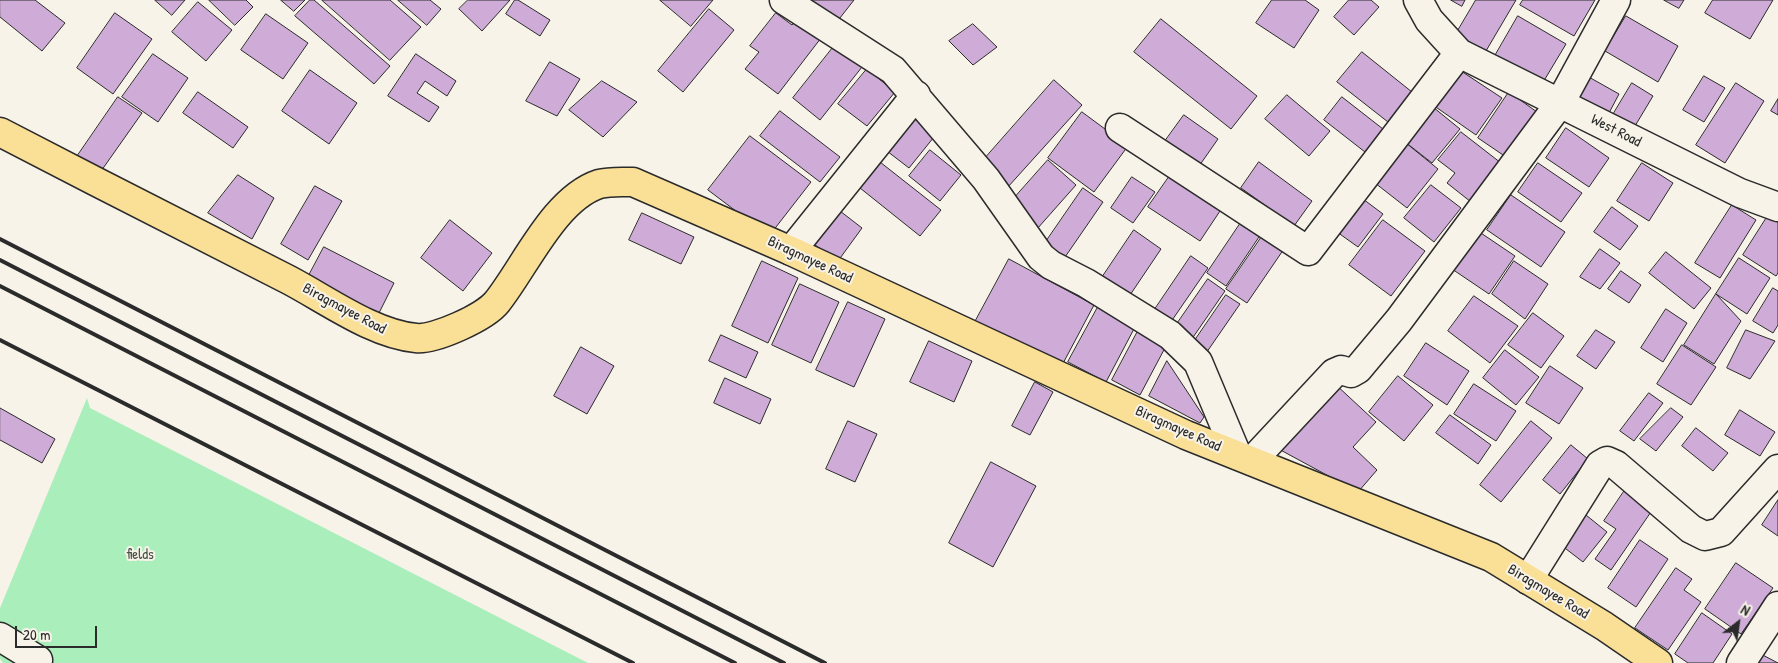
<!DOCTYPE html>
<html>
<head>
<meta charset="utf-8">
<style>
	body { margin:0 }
	#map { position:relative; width:1778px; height:663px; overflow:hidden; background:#f7f3e8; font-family:"Patrick Hand",sans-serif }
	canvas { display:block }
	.north { position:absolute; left:1713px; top:598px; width:50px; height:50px; -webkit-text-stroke:4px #f7f3e8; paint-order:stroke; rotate:30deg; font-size:14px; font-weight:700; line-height:20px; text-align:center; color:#2b2b2b }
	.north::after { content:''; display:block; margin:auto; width:18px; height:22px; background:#2b2b2b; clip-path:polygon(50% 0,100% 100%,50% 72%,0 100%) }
	.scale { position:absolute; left:15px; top:626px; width:82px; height:22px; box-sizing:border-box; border:2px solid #2b2b2b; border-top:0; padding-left:6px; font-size:15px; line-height:18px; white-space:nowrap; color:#2b2b2b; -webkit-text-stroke:4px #f7f3e8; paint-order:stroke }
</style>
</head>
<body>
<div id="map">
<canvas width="1778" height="663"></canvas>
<div class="north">N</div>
<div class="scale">20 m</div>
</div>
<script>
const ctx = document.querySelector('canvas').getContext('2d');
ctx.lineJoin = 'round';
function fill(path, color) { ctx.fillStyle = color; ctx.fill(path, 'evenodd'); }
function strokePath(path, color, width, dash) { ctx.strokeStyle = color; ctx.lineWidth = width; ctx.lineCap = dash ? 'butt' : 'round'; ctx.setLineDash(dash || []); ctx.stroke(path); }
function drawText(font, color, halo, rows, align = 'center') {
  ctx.font = font + ' "Patrick Hand",sans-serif'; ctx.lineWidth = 4; ctx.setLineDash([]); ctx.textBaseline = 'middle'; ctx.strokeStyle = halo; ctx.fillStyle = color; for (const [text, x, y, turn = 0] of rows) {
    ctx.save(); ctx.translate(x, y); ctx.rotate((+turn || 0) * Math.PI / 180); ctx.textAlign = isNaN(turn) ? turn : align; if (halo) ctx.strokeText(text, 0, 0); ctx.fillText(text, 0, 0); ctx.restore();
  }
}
const green = new Path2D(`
	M 87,398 L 90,408 L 588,663 L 3,663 L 0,659 L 0,608 Z`);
const building = new Path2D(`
	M 0,0 L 35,0 L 65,23 L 42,51 L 0,17 Z
	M 155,0 L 185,0 L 172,15 Z
	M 209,0 L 246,0 L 253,7 L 235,25 Z
	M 281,0 L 305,0 L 294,11 Z
	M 310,0 L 314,0 L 390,66 L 374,84 L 295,16 Z
	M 322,0 L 390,0 L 421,27 L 390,60 Z
	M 398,0 L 430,0 L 441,9 L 427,25 Z
	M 468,0 L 510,0 L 482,31 L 459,9 Z
	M 515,0 L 518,0 L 550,20 L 540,36 L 506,14 Z
	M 660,0 L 713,0 L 691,26 Z
	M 807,0 L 854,0 L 836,23 Z
	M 1272,0 L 1305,0 L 1319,10 L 1294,48 L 1256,23 Z
	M 1349,0 L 1371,0 L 1379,7 L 1354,35 L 1334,17 Z
	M 1451,0 L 1465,0 L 1462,6 Z
	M 1476,0 L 1516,0 L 1483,56 L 1453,39 Z
	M 1523,0 L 1595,0 L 1574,36 L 1520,5 Z
	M 1664,0 L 1684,0 L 1679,8 Z
	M 1713,0 L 1773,0 L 1750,39 L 1705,13 Z
	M 198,2 L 232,30 L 206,61 L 172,32 Z
	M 709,9 L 734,30 L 683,92 L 658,71 Z
	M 115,13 L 152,39 L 113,94 L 77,68 Z
	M 776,13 L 792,25 L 797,19 L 821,38 L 778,94 L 745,69 L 759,52 L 750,46 Z
	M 266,14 L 308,43 L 283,79 L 241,50 Z
	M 1518,16 L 1566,44 L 1539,89 L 1492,61 Z
	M 1626,16 L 1678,46 L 1658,82 L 1605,51 Z
	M 1161,19 L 1257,96 L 1231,129 L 1134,52 Z
	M 973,24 L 997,47 L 973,65 L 949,41 Z
	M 835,45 L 862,67 L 820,120 L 793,98 Z
	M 1362,52 L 1412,92 L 1388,122 L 1337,82 Z
	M 153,54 L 188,78 L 158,122 L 122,97 Z
	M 416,54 L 456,81 L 447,96 L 425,81 L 417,93 L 439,107 L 429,122 L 388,96 Z
	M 550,62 L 580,79 L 557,116 L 526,101 Z
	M 1455,67 L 1502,98 L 1476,135 L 1430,103 Z
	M 867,69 L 895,92 L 867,126 L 838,104 Z
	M 310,70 L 357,103 L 329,144 L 282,111 Z
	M 1587,76 L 1619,94 L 1609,113 L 1577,96 Z
	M 1704,76 L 1725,88 L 1704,122 L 1683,110 Z
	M 1054,80 L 1082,105 L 1007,188 L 980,164 Z
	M 602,81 L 637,102 L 603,137 L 569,110 Z
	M 1632,83 L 1653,96 L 1632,131 L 1611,118 Z
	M 1736,83 L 1764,101 L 1725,163 L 1696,145 Z
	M 198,92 L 248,127 L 233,148 L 183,113 Z
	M 1509,92 L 1537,112 L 1506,157 L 1478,138 Z
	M 1287,95 L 1330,131 L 1309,156 L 1265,119 Z
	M 118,97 L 142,113 L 99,174 L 76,158 Z
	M 1342,97 L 1383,129 L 1365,152 L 1324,120 Z
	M 1778,99 L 1778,115 L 1771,111 Z
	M 1428,103 L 1460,129 L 1432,163 L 1400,138 Z
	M 780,111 L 840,157 L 820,182 L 760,136 Z
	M 912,111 L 938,132 L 909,168 L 883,148 Z
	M 1082,112 L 1128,146 L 1094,192 L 1048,158 Z
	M 1184,115 L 1218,139 L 1197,169 L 1163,144 Z
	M 1566,128 L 1609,158 L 1589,187 L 1546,158 Z
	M 1461,132 L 1501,163 L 1471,202 L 1447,183 L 1455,173 L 1438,160 Z
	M 750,136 L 811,182 L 769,236 L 708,190 Z
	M 1406,143 L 1438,169 L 1407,208 L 1375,183 Z
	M 930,150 L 961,175 L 940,201 L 909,176 Z
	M 1048,160 L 1076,185 L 1037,229 L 1009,204 Z
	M 880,162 L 941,210 L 920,236 L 860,188 Z
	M 1259,162 L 1312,201 L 1294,226 L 1241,188 Z
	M 1538,163 L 1582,193 L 1561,222 L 1518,192 Z
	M 1642,163 L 1673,183 L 1649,221 L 1617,201 Z
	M 1171,174 L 1222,208 L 1200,241 L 1148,207 Z
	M 238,175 L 274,198 L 252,239 L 208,213 Z
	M 1132,177 L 1155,192 L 1133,223 L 1111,208 Z
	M 1431,185 L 1461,208 L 1434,242 L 1404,218 Z
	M 315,186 L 342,201 L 308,260 L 281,244 Z
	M 1083,188 L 1103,202 L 1063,260 L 1043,246 Z
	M 1355,193 L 1383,214 L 1358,247 L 1330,227 Z
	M 1511,195 L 1565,232 L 1541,267 L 1487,230 Z
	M 1732,205 L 1756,220 L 1720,278 L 1695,263 Z
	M 1612,207 L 1638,226 L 1620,250 L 1594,232 Z
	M 840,211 L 862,228 L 838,261 L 815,245 Z
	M 642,213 L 694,237 L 681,264 L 629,240 Z
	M 1769,214 L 1778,220 L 1778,273 L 1776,276 L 1743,255 Z
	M 1244,218 L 1263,231 L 1226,286 L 1207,273 Z
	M 450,220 L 492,253 L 463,291 L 421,258 Z
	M 1383,220 L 1425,251 L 1391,296 L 1349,265 Z
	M 1475,229 L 1515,256 L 1489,294 L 1449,267 Z
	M 1134,230 L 1161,249 L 1126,301 L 1099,282 Z
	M 1265,232 L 1286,246 L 1247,303 L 1226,289 Z
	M 324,247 L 394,283 L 377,317 L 306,281 Z
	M 1600,249 L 1620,263 L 1600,289 L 1580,277 Z
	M 1666,252 L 1711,288 L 1694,309 L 1649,273 Z
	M 1191,256 L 1208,268 L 1166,329 L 1149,318 Z
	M 1739,258 L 1770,278 L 1747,314 L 1716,294 Z
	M 1009,259 L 1094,305 L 1060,369 L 975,322 Z
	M 762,261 L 798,278 L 768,343 L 732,326 Z
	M 1514,261 L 1548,284 L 1525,319 L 1492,294 Z
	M 1621,271 L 1641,285 L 1629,303 L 1608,289 Z
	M 1208,279 L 1225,291 L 1187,346 L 1170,334 Z
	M 800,284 L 839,302 L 811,363 L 772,345 Z
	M 1773,288 L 1778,291 L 1778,325 L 1773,333 L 1753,321 Z
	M 1716,294 L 1741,321 L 1714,364 L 1684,345 Z
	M 1226,295 L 1240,304 L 1202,359 L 1189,349 Z
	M 1474,296 L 1518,326 L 1490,363 L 1448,331 Z
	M 848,302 L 885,319 L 854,387 L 816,370 Z
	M 1098,307 L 1135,327 L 1106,382 L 1068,362 Z
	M 1666,309 L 1687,323 L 1663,362 L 1641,348 Z
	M 1533,313 L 1564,336 L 1541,368 L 1508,345 Z
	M 1596,330 L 1615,342 L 1596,369 L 1577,356 Z
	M 1746,330 L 1775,341 L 1750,379 L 1727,368 Z
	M 1138,331 L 1166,346 L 1140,395 L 1112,380 Z
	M 721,335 L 758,352 L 746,378 L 709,361 Z
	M 929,341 L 972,361 L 954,402 L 910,382 Z
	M 1426,343 L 1469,371 L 1447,405 L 1404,376 Z
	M 1682,345 L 1716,367 L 1691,405 L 1657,384 Z
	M 581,347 L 614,366 L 587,414 L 554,396 Z
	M 1505,350 L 1539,377 L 1516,405 L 1483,378 Z
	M 1167,361 L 1204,417 L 1200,423 L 1149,396 Z
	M 1550,366 L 1583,388 L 1559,424 L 1526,403 Z
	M 1398,376 L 1433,405 L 1404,441 L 1369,412 Z
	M 725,378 L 771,399 L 760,424 L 714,403 Z
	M 1035,382 L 1053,392 L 1030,435 L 1012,426 Z
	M 1334,383 L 1376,422 L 1353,447 L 1377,470 L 1358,492 L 1275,447 Z
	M 1474,384 L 1516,411 L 1496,441 L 1454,414 Z
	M 1649,393 L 1663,403 L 1634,441 L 1620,431 Z
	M 0,408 L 55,439 L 42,463 L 0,440 Z
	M 1671,408 L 1683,417 L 1656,451 L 1640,439 Z
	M 1740,410 L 1775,432 L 1760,456 L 1725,435 Z
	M 1450,415 L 1491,445 L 1478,464 L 1436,433 Z
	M 848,421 L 877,434 L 855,482 L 826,469 Z
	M 1531,421 L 1552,438 L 1501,502 L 1480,485 Z
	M 1696,428 L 1728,453 L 1713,471 L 1682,446 Z
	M 1571,445 L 1588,459 L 1560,494 L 1543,480 Z
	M 991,462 L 1036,486 L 993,567 L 949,543 Z
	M 1625,490 L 1653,509 L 1611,570 L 1595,559 L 1616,529 L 1604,521 Z
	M 1778,500 L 1778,536 L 1762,525 Z
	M 1581,511 L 1607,532 L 1583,562 L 1557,542 Z
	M 1640,540 L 1668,559 L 1636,607 L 1608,588 Z
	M 1736,563 L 1773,588 L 1741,634 L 1705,609 Z
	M 1676,568 L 1692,579 L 1684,590 L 1701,602 L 1668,650 L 1635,628 Z
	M 1702,613 L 1732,634 L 1713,663 L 1688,663 L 1675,654 Z
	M 1757,652 L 1778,663 L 1749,663 Z`);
const street = new Path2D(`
	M 784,0 L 893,70 L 986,179 L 1041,257 L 1051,265 L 1086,283 L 1170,335 L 1198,362 L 1237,455
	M 1418,0 L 1429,20 L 1459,53 L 1740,193 L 1778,207
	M 1120,128 L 1308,251 L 1459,53
	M 791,251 L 916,95
	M 1252,461 L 1334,373 L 1341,370 L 1351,373 L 1358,369 L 1399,320 L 1560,103 L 1616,0
	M 1528,580 L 1600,465 L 1607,461 L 1616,465 L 1691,529 L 1705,536 L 1721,532 L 1778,469
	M 0,637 L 38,660 L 36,663
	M 1741,663 L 1778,606`);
const primary = new Path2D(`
	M 0,132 C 96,182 193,231 289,280 C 327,300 373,334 416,338 C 435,340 485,317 497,302 C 525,267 554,199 599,184 C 610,181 622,182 633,182 L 791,251 L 1186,435 L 1491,557 L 1604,626 L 1658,663`);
const rail = new Path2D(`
	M 0,239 L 825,663
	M 0,260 L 784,663
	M 0,286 L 735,663
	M 0,340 L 633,663`);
const streetNames = [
	["West Road",1616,131,27],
	["Biragmayee Road",810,260,25],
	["Biragmayee Road",344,309,28],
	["Biragmayee Road",1178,429,24],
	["Biragmayee Road",1548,592,31]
];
const parkNames = [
	["fields",140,555]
];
fill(green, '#aaefbb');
fill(building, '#cfacd7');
strokePath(building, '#2b2b2b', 1);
strokePath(street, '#2b2b2b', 31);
strokePath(primary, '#2b2b2b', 31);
strokePath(street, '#f7f3e8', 28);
strokePath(primary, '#fadf96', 28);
strokePath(rail, '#2b2b2b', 4);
drawText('15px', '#2b2b2b', '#f7f3e8', streetNames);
drawText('15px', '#445248', '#f7f3e8', parkNames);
</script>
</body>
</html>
